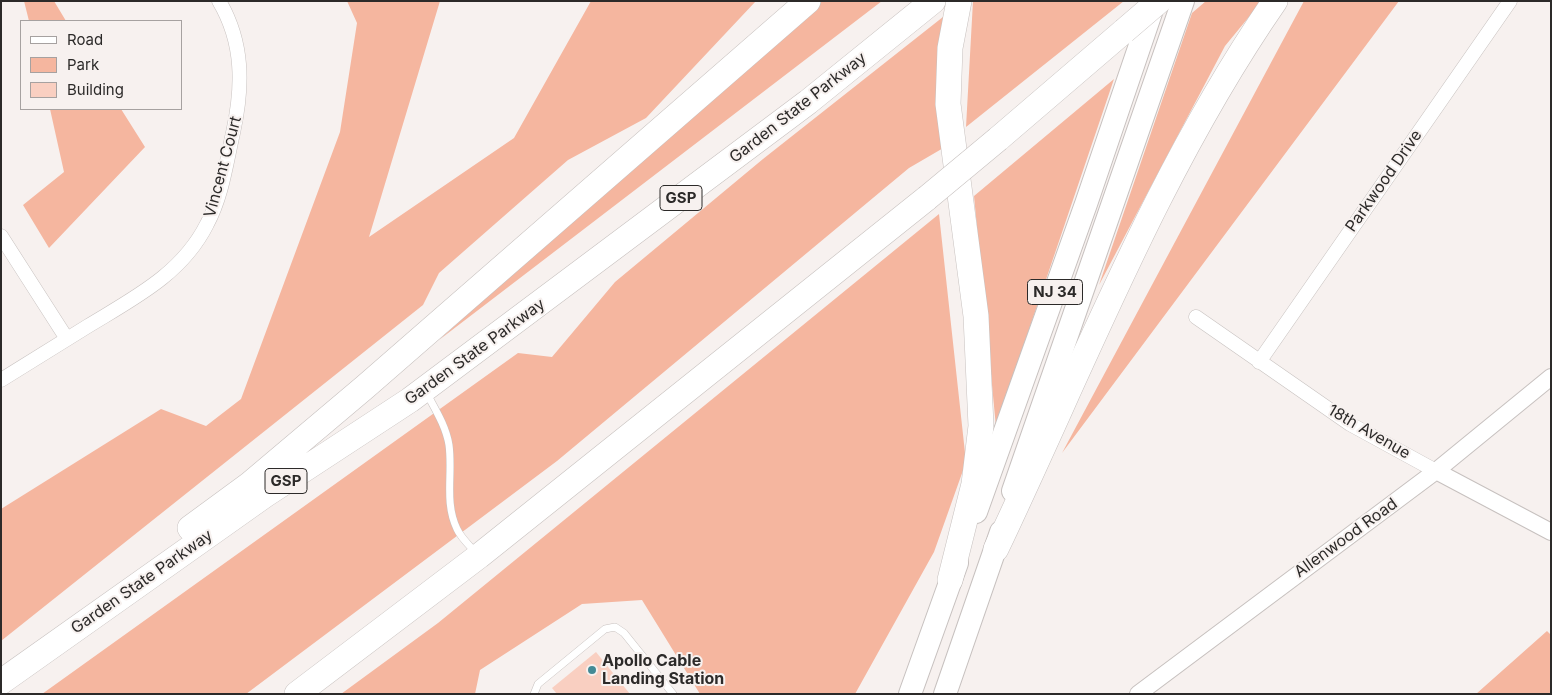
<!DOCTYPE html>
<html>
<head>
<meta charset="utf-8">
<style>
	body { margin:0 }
	#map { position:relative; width:1552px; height:695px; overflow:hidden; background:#f7f1ef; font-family:Inter,sans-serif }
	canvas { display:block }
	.frame { position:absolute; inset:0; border:2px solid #2c2a29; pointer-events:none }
	.legend { position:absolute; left:20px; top:20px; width:162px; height:90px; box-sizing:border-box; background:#f7f1ef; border:1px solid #a6a1a0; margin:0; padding:6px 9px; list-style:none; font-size:15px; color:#2c2a29 }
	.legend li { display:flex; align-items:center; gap:10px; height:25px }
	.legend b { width:25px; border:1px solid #a6a1a0 }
</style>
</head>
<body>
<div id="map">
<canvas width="1552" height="695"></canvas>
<div class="frame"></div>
<ul class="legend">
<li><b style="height:6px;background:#fff"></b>Road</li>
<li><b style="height:14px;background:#f5b69f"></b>Park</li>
<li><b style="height:14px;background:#f9cfc1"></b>Building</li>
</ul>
</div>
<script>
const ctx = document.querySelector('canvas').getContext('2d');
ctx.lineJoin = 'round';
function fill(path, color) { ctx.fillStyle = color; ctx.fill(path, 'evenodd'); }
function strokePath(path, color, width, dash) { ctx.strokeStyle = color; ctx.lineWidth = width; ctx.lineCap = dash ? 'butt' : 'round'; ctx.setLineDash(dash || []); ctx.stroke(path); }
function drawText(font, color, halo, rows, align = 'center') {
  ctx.font = font + ' Inter,sans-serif'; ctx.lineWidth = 4; ctx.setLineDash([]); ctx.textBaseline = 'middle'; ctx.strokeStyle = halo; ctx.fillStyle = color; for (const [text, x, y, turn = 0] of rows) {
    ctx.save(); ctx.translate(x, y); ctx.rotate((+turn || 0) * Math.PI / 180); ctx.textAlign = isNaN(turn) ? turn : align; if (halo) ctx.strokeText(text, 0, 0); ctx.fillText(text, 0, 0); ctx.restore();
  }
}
const green = new Path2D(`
	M 24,1 L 54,1 L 66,21 L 29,21 Z
	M 347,1 L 440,1 L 369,237 L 514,138 L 591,1 L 756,1 L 646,118 L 568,160 L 439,273 L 423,305 L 1,641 L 1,509 L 161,409 L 206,426 L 241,399 L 340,132 L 357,23 Z
	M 810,1 L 882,1 L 439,340 Z
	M 973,1 L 1124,1 L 966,127 Z
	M 1206,1 L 1262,1 L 1225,46 L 1099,285 L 1192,13 Z
	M 1304,1 L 1399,1 L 1062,453 Z
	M 948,13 L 945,147 L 909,168 L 557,461 L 246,694 L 42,694 L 518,353 L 552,357 L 615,282 L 763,159 Z
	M 1114,79 L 996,427 L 974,196 Z
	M 50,109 L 121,109 L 145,147 L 49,248 L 23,205 L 64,172 Z
	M 939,214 L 966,462 L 934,552 L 855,694 L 700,694 L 642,600 L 582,604 L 480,670 L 475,694 L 341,694 L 438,623 Z
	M 1547,631 L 1551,635 L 1551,694 L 1476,694 Z`);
const building = new Path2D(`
	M 596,652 L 630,694 L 557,694 L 552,688 Z`);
const service = new Path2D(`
	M 426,392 C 435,409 446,426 449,445 C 453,474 444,502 457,529 C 461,538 470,546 476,553
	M 534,694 L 538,684 L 605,629 L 615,627 L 624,633 L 673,694`);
const minor = new Path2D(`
	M 1,236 L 67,339
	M 1196,317 L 1350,424 L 1436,471
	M 1259,362 L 1510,1
	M 1,380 C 30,362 59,344 88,326 C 134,298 182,274 207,224 C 222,196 226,164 233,133 C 243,87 244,43 219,1`);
const tertiary = new Path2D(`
	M 1436,471 L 1551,532
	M 1138,694 L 1436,471 L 1551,377`);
const trunk = new Path2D(`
	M 1013,491 L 1183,1
	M 976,512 L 1086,204 L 1155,1
	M 910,694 L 957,563
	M 945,694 L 1001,532`);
const motorway = new Path2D(`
	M 998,139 L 1124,31
	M 190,528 L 250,484 L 365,387 L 808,1
	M 996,549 C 1084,364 1158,170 1275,1
	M 950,580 L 974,484 L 981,426 L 976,316 L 948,104 L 950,48 L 959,1
	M 1,682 L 265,495 L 410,400 L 808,102 L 933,1
	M 297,694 L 479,556 L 927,198`);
const motorwayBridge = new Path2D(`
	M 1124,31 L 1159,1
	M 927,198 L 998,139`);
const markers = [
	[592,670,5,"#448a95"]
];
const shields = [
	[681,198,42],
	[1055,292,55],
	[286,481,42]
];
const shieldNames = [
	["GSP",681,198],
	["NJ 34",1055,292],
	["GSP",286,481]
];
const streetNames = [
	["Garden State Parkway",798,108,-38],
	["Vincent Court",223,167,-75],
	["Parkwood Drive",1384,181,-55],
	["Garden State Parkway",475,352,-36],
	["18th Avenue",1369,432,30],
	["Allenwood Road",1346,538,-36],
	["Garden State Parkway",142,582,-35]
];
const poiNames = [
	["Apollo Cable",602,661],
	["Landing Station",602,679]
];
fill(green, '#f5b69f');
fill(building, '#f9cfc1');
strokePath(service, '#c7c1bf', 8);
strokePath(minor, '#c7c1bf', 15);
strokePath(tertiary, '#c7c1bf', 18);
strokePath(trunk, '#c7c1bf', 24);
strokePath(motorway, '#c7c1bf', 26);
strokePath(service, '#fff', 7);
strokePath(minor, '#fff', 14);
strokePath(tertiary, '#fff', 16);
strokePath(trunk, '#fff', 22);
strokePath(motorway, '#fff', 25);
strokePath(motorwayBridge, '#c7c1bf', 26, []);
strokePath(motorwayBridge, '#fff', 25);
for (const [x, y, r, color] of markers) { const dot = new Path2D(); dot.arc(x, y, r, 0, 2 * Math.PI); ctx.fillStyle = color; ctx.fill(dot); strokePath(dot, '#f7f1ef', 2); }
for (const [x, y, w] of shields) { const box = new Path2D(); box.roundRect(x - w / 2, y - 12.5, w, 25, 4); ctx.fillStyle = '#f7f1ef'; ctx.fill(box); strokePath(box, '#2c2a29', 1); }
drawText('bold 15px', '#2c2a29', null, shieldNames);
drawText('16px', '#2c2a29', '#f7f1ef', streetNames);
drawText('bold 16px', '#2c2a29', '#f7f1ef', poiNames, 'left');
</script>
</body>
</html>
